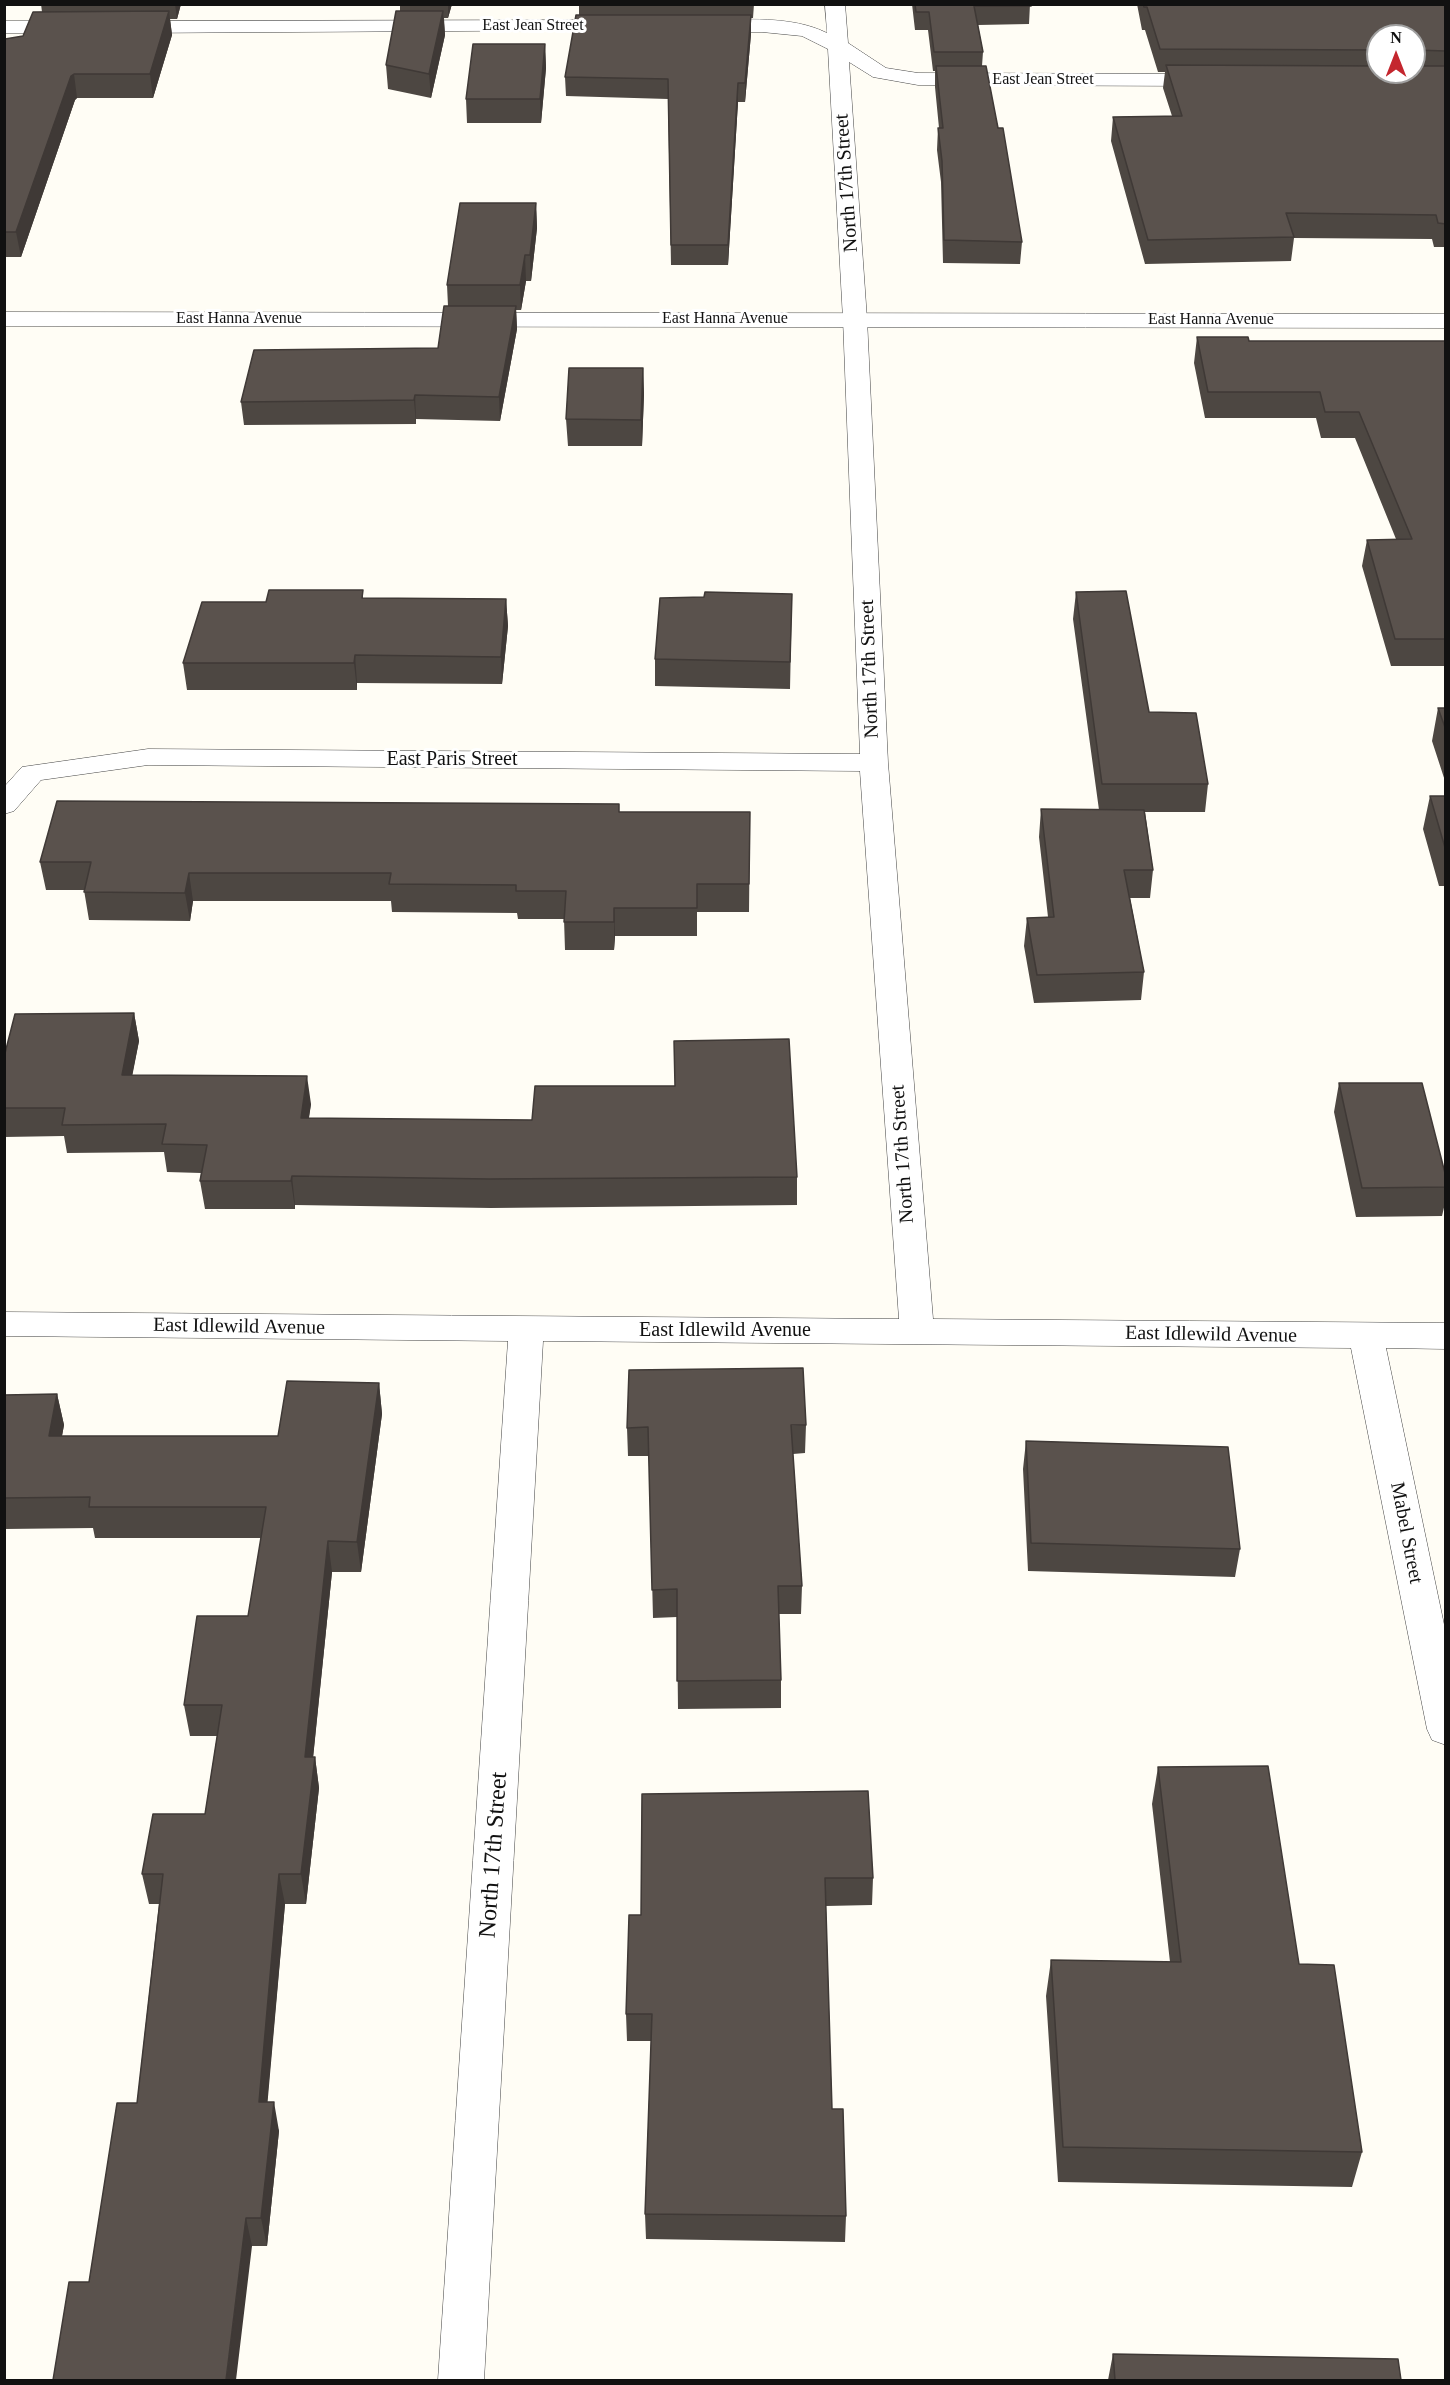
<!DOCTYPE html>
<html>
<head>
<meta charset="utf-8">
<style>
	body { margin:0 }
	#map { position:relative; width:1450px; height:2385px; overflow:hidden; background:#fffdf5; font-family:"Times New Roman",serif }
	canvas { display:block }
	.frame { position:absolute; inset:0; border:6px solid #111; pointer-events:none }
	.north { position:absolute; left:1366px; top:24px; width:60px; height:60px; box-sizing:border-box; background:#fff; border:2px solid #a0a0a0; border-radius:50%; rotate:0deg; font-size:16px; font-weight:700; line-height:24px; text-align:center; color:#111 }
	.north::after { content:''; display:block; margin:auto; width:21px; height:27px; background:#c4262e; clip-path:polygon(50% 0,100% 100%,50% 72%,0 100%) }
</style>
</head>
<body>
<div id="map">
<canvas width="1450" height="2385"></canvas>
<div class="frame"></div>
<div class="north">N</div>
</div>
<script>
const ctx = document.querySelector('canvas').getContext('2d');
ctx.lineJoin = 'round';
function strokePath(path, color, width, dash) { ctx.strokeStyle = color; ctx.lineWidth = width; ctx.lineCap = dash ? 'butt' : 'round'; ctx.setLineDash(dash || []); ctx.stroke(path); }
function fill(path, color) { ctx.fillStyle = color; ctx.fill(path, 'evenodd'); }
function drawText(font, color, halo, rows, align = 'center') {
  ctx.font = font + ' "Times New Roman",serif'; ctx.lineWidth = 6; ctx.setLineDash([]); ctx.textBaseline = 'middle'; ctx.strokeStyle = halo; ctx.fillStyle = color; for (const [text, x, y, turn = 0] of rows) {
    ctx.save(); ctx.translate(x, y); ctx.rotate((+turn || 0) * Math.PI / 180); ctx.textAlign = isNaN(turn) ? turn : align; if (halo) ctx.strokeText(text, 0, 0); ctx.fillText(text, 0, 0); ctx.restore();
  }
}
const minor = new Path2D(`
	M 825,4 L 845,4 L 848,43 L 886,68 L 918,73 L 1208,74 L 1215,76 L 1218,80 L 1215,84 L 1208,86 L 918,85 L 873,77 L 849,62 L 867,319 L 888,763 L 933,1319 L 1446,1323 L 1446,1349 L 1386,1348 L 1446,1634 L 1446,1745 L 1432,1740 L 1427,1729 L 1351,1348 L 543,1341 L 484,2380 L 438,2380 L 508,1341 L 4,1336 L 4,1312 L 899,1319 L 860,771 L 148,765 L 41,780 L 14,811 L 4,814 L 4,787 L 22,767 L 148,749 L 860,754 L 843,319 L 828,49 L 802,36 L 762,32 L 705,32 L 698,30 L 695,26 L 698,22 L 705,20 C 744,20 791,15 827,33 Z
	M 618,20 L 625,22 L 628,26 L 625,30 L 126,33 L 119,31 L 116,27 L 119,23 L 126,21 Z
	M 4,21 L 72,21 L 79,23 L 82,27 L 79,31 L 72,33 L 4,33 Z`);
const tertiary = new Path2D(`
	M 4,312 L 1446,314 L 1446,328 L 4,326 Z`);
const wall = new Path2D(`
	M 41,4 L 181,4 L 177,19 L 170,19 L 172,35 L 153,98 L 77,98 L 75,100 L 21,257 L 4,257 L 4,41 L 23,36 L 42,12 Z
	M 400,4 L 452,4 L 448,18 L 444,18 L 445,35 L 431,98 L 388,89 L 386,65 L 400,11 Z
	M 579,4 L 754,4 L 753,18 L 751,18 L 751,34 L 745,102 L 738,102 L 728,265 L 671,265 L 668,99 L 566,96 L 565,77 L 579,15 Z
	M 912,4 L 1030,4 L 1029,24 L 978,25 L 983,52 L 982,66 L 998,128 L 1022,242 L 1020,264 L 943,263 L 941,182 L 937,150 L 938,128 L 939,128 L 935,87 L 935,71 L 933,71 L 928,30 L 915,30 Z
	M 1137,4 L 1446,4 L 1446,247 L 1434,247 L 1432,239 L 1294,238 L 1291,261 L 1145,264 L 1111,141 L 1113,117 L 1172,116 L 1163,88 L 1165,72 L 1158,72 L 1145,30 L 1142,30 ZM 1378,36 L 1414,36 L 1414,72 L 1378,72 Z
	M 545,44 L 546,68 L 541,123 L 467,123 L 466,99 Z
	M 536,203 L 537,228 L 531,281 L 526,281 L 521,310 L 516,310 L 517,329 L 500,421 L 416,419 L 416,424 L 244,425 L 241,402 L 438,348 L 448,306 L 447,285 Z
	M 1197,337 L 1249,341 L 1446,341 L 1446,666 L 1391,666 L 1362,566 L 1367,540 L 1396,539 L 1355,438 L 1321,438 L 1316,418 L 1205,418 L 1194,363 Z
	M 643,368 L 644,394 L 642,446 L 568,446 L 566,419 Z
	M 363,590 L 363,598 L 506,599 L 508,626 L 502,684 L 357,683 L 357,690 L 187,690 L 183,663 L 266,602 Z
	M 1076,592 L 1149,712 L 1208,784 L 1205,812 L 1145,812 L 1153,870 L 1150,898 L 1130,898 L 1144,972 L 1141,1000 L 1034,1003 L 1024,946 L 1027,918 L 1048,917 L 1039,837 L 1041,809 L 1099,810 L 1073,619 Z
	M 792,594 L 790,689 L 655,686 L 655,659 L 704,597 Z
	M 1438,708 L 1446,708 L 1446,784 L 1432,741 Z
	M 1430,796 L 1446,796 L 1446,886 L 1439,886 L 1423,829 Z
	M 750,812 L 749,912 L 697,912 L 697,936 L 615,936 L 614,950 L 565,950 L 564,919 L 518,919 L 517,913 L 392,912 L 391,901 L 193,901 L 190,921 L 89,920 L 84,890 L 46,890 L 40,862 Z
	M 134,1013 L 139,1041 L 132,1075 L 311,1104 L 309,1118 L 797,1177 L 797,1205 L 491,1208 L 295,1205 L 295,1209 L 205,1209 L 200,1181 L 201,1173 L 167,1172 L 164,1152 L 67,1153 L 64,1136 L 4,1137 L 4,1057 Z
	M 1339,1083 L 1446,1177 L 1446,1199 L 1442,1216 L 1356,1217 L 1334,1112 Z
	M 379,1383 L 382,1414 L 361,1572 L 332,1572 L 313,1757 L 315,1757 L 319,1788 L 306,1904 L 285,1904 L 267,2102 L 279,2131 L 267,2246 L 252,2246 L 89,2282 L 137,2103 L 159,1904 L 149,1904 L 142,1874 L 205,1814 L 217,1736 L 190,1736 L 184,1705 L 248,1616 L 261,1538 L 95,1538 L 93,1528 L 4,1529 L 4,1395 L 57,1394 L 64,1425 L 62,1436 L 278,1436 Z
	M 806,1425 L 805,1453 L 793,1454 L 802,1586 L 801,1614 L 779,1614 L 781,1680 L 781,1708 L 678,1709 L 677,1617 L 653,1618 L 649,1456 L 628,1456 L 627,1428 Z
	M 1026,1441 L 1240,1549 L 1235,1577 L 1028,1571 L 1023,1469 Z
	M 1158,1767 L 1299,1964 L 1362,2152 L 1352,2187 L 1058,2182 L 1046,1996 L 1051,1960 L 1170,1962 L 1152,1804 Z
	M 642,1794 L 873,1878 L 872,1905 L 826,1906 L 832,2109 L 846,2216 L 845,2242 L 646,2239 L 645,2214 L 651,2041 L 627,2041 L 626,2014 L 641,1915 Z
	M 1113,2354 L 1401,2380 L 1108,2380 Z`);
const shadedWall = new Path2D(`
	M 175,4 L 181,4 L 177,19 Z
	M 448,4 L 452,4 L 448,18 Z
	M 169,11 L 172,35 L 153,98 L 150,74 Z
	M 443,11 L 445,35 L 431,98 L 429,74 Z
	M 751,15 L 751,34 L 745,102 L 745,83 Z
	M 545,44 L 546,68 L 541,123 L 540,99 Z
	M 74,74 L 77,98 L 75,100 L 21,257 L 16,232 L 71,76 Z
	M 738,83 L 738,102 L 728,265 L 728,245 Z
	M 536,203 L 537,228 L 531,281 L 530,255 Z
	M 525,255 L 526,281 L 521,310 L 520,285 Z
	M 516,306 L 517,329 L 500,421 L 499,397 Z
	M 643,368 L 644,394 L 642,446 L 641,420 Z
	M 415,395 L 416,419 L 416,424 L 414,400 Z
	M 506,599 L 508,626 L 502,684 L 501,657 Z
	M 355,655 L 357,683 L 357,690 L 354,663 Z
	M 189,873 L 193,901 L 190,921 L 185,893 Z
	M 614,908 L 615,936 L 614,950 Z
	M 134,1013 L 139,1041 L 127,1103 L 122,1075 Z
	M 307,1076 L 311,1104 L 304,1146 L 301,1118 Z
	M 292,1176 L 295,1205 L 295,1209 L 291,1181 Z
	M 379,1383 L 382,1414 L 361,1572 L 357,1542 Z
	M 57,1394 L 64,1425 L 56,1467 L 49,1436 Z
	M 328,1541 L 332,1572 L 310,1788 L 305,1757 Z
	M 315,1757 L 319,1788 L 306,1904 L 301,1874 Z
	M 279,1874 L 285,1904 L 265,2131 L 259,2102 Z
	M 274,2102 L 279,2131 L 267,2246 L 261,2218 Z
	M 246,2218 L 252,2246 L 236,2380 L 226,2380 Z`);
const building = new Path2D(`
	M 915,4 L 1030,4 L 1031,6 L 974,6 L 983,52 L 934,52 L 929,12 L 916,12 Z
	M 1143,4 L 1446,4 L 1446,51 L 1414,50 L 1414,36 L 1378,36 L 1378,50 L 1160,49 L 1147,7 L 1144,7 Z
	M 169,11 L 150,74 L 74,74 L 71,76 L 16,232 L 4,232 L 4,41 L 5,39 L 23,36 L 33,12 Z
	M 396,11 L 443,11 L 429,74 L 386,65 Z
	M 576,15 L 751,15 L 745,83 L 738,83 L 728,245 L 671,245 L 668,79 L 565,77 Z
	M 473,44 L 545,44 L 540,99 L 466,99 Z
	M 1166,65 L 1378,66 L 1378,72 L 1414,72 L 1414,66 L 1446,66 L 1446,224 L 1438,223 L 1436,215 L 1286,213 L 1294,237 L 1148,240 L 1113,117 L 1182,116 Z
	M 936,66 L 986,66 L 998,128 L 1003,128 L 1022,242 L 944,240 L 942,161 L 938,128 L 943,128 Z
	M 460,203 L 536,203 L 530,255 L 525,255 L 520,285 L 447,285 Z
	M 444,306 L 516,306 L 499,397 L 415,395 L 414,400 L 241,402 L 254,350 L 438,348 Z
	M 1197,337 L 1248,337 L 1249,341 L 1446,341 L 1446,639 L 1395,639 L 1367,540 L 1412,539 L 1359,412 L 1325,412 L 1320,392 L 1208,392 Z
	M 569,368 L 643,368 L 641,420 L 566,419 Z
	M 269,590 L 363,590 L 362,598 L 506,599 L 501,657 L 355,655 L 354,663 L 183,663 L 202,602 L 266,602 Z
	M 1126,591 L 1149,712 L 1196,713 L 1208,784 L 1102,784 L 1076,592 Z
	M 705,592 L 792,594 L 790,662 L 655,659 L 660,598 L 704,597 Z
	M 1438,708 L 1446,708 L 1446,730 Z
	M 1430,796 L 1446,796 L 1446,851 Z
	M 57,801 L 619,804 L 619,812 L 750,812 L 749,884 L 697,884 L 697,908 L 614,908 L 614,922 L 564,922 L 566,891 L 516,891 L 516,885 L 389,884 L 391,873 L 189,873 L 185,893 L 84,892 L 91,862 L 40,862 Z
	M 1041,809 L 1144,810 L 1153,870 L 1124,870 L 1144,972 L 1037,975 L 1027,918 L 1054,917 Z
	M 134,1013 L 122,1075 L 307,1076 L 301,1118 L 532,1120 L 535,1086 L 675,1086 L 674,1041 L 789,1039 L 797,1177 L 489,1179 L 292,1176 L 291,1181 L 200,1181 L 207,1145 L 162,1144 L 166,1124 L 62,1125 L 65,1108 L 4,1108 L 4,1057 L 15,1014 Z
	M 1339,1083 L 1422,1083 L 1446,1177 L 1446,1187 L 1362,1188 Z
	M 803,1368 L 806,1425 L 791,1425 L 802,1586 L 778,1586 L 781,1680 L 677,1681 L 677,1589 L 652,1590 L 648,1427 L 627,1428 L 629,1370 Z
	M 287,1381 L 379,1383 L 357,1542 L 328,1541 L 305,1757 L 315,1757 L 301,1874 L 279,1874 L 259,2102 L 274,2102 L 261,2218 L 246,2218 L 226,2380 L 53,2380 L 69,2282 L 89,2282 L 117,2103 L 137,2103 L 163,1874 L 142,1874 L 153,1814 L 205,1814 L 222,1705 L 184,1705 L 197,1616 L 248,1616 L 266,1507 L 89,1507 L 90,1497 L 4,1498 L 4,1395 L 57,1394 L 49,1436 L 278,1436 Z
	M 1026,1441 L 1228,1447 L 1240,1549 L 1031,1543 Z
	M 1268,1766 L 1299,1964 L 1334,1965 L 1362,2152 L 1063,2147 L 1051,1960 L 1181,1962 L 1158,1767 Z
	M 868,1791 L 873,1878 L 825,1878 L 832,2109 L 843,2109 L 846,2216 L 645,2214 L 652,2014 L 626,2014 L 629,1915 L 641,1915 L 642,1794 Z
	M 1113,2354 L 1398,2359 L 1401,2380 L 1115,2380 Z`);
const farStreetnames = [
	["East Jean Street",533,26],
	["East Jean Street",1043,80],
	["East Hanna Avenue",239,319],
	["East Hanna Avenue",725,319],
	["East Hanna Avenue",1211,320]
];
const streetNames = [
	["North 17th Street",847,183,-94],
	["North 17th Street",870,669,-92],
	["East Paris Street",452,760],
	["North 17th Street",903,1154,-94],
	["East Idlewild Avenue",239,1327,1],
	["East Idlewild Avenue",725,1331],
	["East Idlewild Avenue",1211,1335,1],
	["Mabel Street",1406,1533,79]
];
const nearStreetnames = [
	["North 17th Street",494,1855,-86]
];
strokePath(minor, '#444', 1);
strokePath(tertiary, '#444', 1);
fill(minor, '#fff');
fill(tertiary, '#fff');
fill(wall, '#4d4742');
fill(shadedWall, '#3f3936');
fill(building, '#5a524d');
strokePath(building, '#3f3936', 1.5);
drawText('16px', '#111', '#fff', farStreetnames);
drawText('20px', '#111', '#fff', streetNames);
drawText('24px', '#111', '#fff', nearStreetnames);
</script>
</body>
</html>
